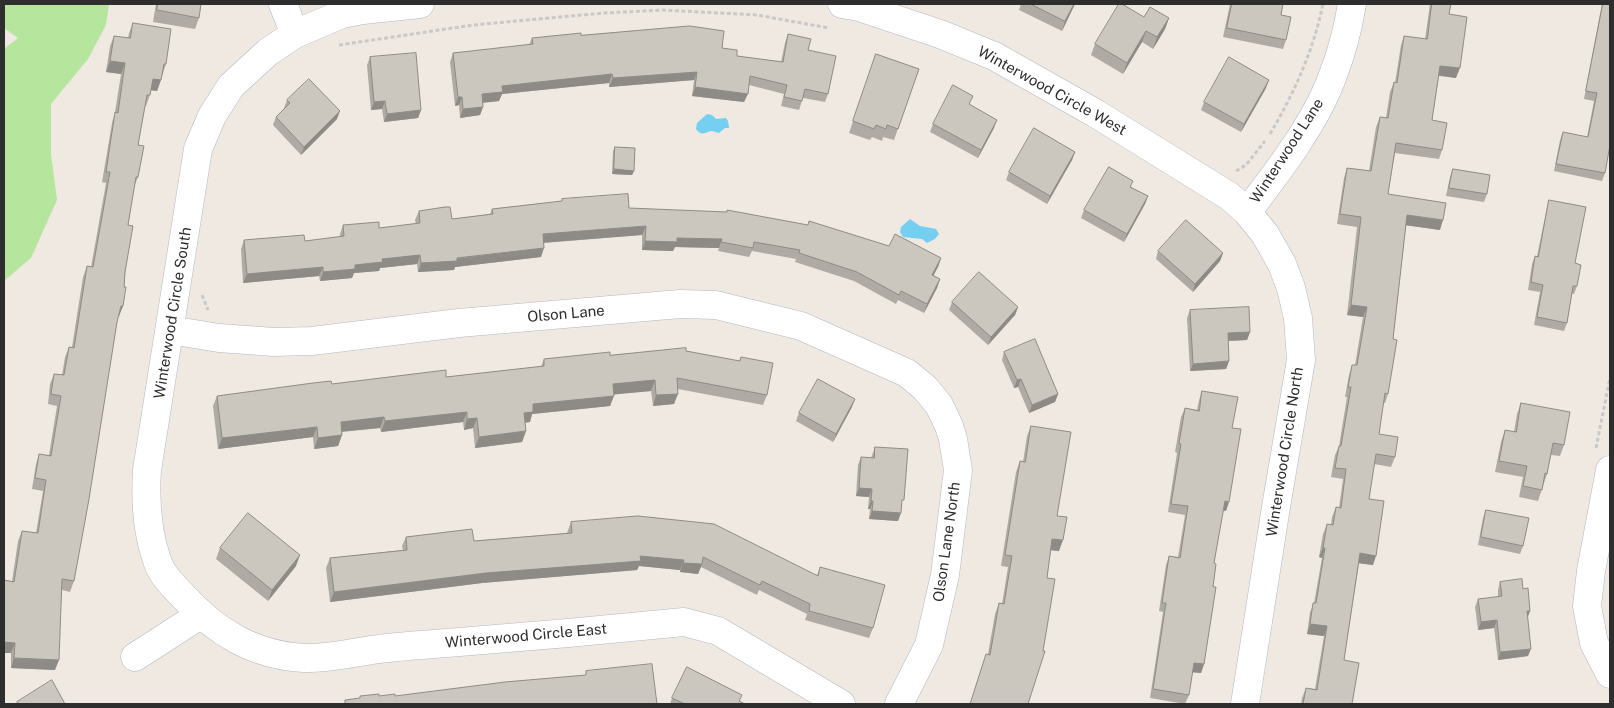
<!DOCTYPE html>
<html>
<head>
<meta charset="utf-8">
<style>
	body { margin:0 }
	#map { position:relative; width:1614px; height:708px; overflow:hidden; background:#efe9e1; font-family:"Public Sans",sans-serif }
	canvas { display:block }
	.frame { position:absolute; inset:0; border:5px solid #2e2e2e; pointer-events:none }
</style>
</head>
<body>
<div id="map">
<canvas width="1614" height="708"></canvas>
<div class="frame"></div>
</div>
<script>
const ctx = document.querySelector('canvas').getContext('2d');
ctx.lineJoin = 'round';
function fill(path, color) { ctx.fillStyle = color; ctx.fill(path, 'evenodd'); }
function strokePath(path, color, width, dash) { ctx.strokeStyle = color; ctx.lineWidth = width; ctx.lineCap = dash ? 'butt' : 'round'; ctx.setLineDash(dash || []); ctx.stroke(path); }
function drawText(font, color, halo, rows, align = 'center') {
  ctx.font = font + ' "Public Sans",sans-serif'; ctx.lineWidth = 4.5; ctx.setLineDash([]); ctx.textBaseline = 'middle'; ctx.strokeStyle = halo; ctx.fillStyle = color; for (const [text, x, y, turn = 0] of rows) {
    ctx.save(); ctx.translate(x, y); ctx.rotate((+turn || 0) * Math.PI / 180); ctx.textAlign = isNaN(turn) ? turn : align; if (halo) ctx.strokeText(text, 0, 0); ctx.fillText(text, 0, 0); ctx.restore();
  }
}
const green = new Path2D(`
	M 4,4 L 109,4 L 106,25 L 88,59 L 51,104 L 51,154 L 57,200 L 31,258 L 4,281 L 4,49 L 18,38 L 4,28 Z`);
const water = new Path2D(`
	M 707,114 L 712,115 L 716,119 L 726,118 L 728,121 L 729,128 L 725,128 L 719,133 L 712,131 C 705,132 702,137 696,129 L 697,123 Z
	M 910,219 L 920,226 L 936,229 L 939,234 L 935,239 L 927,243 L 922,239 L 903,237 L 900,232 L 901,227 Z`);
const path = new Path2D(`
	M 339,45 L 473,25 L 604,13 L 663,10 L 757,15 L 829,28
	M 1270,134 C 1294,93 1313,52 1323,4
	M 1236,171 L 1246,165 L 1265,141
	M 202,295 L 208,310
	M 1596,448 L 1610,378`);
const minor = new Path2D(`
	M 283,4 L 295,34
	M 420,4 L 363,10 L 342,14 L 295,34 L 268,52 L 231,86 L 212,116 L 198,149 L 147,470 C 145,501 147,533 158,563 C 162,575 174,587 183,596 C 216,632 253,655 304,658 C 329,659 354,652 379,649 C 401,646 424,645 447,643 C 526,637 605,630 684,622 L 718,631 L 841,704
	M 842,4 L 859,7 L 940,34 L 994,56 L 1095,113 L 1229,196 L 1247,212 L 1265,234 L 1282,264 L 1291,288 L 1298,318 L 1301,360 L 1276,507 L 1245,704
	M 1247,212 C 1277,173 1317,121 1333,75 C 1342,52 1348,28 1352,4
	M 170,330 L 219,338 L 274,342 L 312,341 L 459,323 L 680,304 L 716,305 L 801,326 L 907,373 L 925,388 L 939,405 L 949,426 L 953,439 L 958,470 L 945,575 L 929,645 L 899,704
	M 1610,470 L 1591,571 L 1587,606 L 1594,643 L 1610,674
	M 135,657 L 200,615`);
const wall = new Path2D(`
	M 156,4 L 201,4 L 199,18 L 195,29 L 153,22 Z
	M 1021,4 L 1075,4 L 1062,31 L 1019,10 Z
	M 1230,4 L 1283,4 L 1281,15 L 1286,40 L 1283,49 L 1223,37 Z
	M 1430,4 L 1451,4 L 1449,14 L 1456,78 L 1439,76 L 1432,120 L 1442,150 L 1439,159 L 1395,153 L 1388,194 L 1440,230 L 1406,225 L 1393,339 L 1388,394 L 1385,403 L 1383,403 L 1379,434 L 1395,457 L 1391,467 L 1374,464 L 1369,499 L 1373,565 L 1359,563 L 1344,660 L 1352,704 L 1301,704 L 1302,698 L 1306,688 L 1315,689 L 1324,636 L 1307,634 L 1310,612 L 1314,603 L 1322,558 L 1319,557 L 1323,534 L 1327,524 L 1331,525 L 1332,517 L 1336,507 L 1339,508 L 1343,479 L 1331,477 L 1335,455 L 1339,446 L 1347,397 L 1345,397 L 1349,375 L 1352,365 L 1355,365 L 1363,317 L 1347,315 L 1357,227 L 1337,224 L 1344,178 L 1347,168 L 1369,171 L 1376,127 L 1380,117 L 1386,118 L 1390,92 L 1394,82 L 1395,83 L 1401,45 L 1404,36 L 1425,39 Z
	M 1602,4 L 1610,4 L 1605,173 L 1602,181 L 1554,171 L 1560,140 L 1563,132 L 1587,137 L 1594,101 L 1584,99 Z
	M 1144,17 L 1169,18 L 1165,29 L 1153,49 L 1142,42 L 1123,74 L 1091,55 L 1095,44 Z
	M 133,23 L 166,64 L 157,91 L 151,90 L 150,95 L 146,106 L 145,105 L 138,145 L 138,177 L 134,187 L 128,225 L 123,306 L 119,316 L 118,316 L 117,322 L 74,581 L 70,592 L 62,590 L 55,670 L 11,668 L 11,653 L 4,653 L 4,580 L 12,581 L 18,541 L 22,531 L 36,533 L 43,491 L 32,489 L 36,464 L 39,454 L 49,455 L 57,406 L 48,404 L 50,384 L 54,374 L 62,375 L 65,357 L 69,347 L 72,347 L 83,277 L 87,266 L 91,267 L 106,183 L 102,182 L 112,123 L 115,112 L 121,74 L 106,72 L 110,46 L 114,36 L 128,38 L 129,33 Z
	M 788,34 L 808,50 L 828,94 L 825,102 L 803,98 L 799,110 L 781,106 L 784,94 L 749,85 L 744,102 L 692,96 L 694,80 L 609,87 L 609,83 L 502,94 L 499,101 L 482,103 L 483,107 L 480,115 L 460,118 L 459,105 L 455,106 L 450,62 L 453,53 L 529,45 L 532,38 L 581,35 L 722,48 L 737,56 L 781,62 L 785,43 Z
	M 876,54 L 919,69 L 894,140 L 883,137 L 882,141 L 872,137 L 870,140 L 849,133 Z
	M 370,57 L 421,110 L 418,118 L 384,122 L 382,109 L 371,110 L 367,65 Z
	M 1266,88 L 1241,132 L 1201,110 L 1204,102 Z
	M 287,100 L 337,119 L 301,155 L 273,125 L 276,117 L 285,108 L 284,108 Z
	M 970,105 L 994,128 L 978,158 L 930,132 L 933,124 Z
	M 615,147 L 634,171 L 632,175 L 612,174 L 613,151 Z
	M 1075,152 L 1072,160 L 1047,204 L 1006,180 L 1009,172 Z
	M 1453,169 L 1487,194 L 1484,202 L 1446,196 L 1450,177 Z
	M 1131,187 L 1148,196 L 1145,204 L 1124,242 L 1081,218 L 1084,210 Z
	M 562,199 L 629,208 L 889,246 L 941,258 L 938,267 L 933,275 L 940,279 L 937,288 L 924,313 L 898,300 L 896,304 L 854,281 L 795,262 L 796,259 L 752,251 L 749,257 L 718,251 L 719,248 L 675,247 L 673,251 L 642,250 L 642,235 L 544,243 L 541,257 L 455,267 L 454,270 L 418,272 L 417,264 L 380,268 L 379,271 L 354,273 L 352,278 L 320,281 L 319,276 L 243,283 L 241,249 L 244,240 L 305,241 L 340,237 L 340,234 L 343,225 L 379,228 L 416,224 L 415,220 L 419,211 L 452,219 L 490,214 L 492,209 L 562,201 Z
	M 1549,200 L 1575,263 L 1577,286 L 1574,294 L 1572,294 L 1567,323 L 1564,331 L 1534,325 L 1540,292 L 1528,290 L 1532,264 L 1535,256 L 1537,256 L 1547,208 Z
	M 1158,251 L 1223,253 L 1220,261 L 1193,292 L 1156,259 Z
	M 952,302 L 1018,307 L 1015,315 L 988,345 L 949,310 Z
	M 1190,310 L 1250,332 L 1247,340 L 1228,341 L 1229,361 L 1226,369 L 1190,371 L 1187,318 Z
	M 686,351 L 739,361 L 741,357 L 767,395 L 763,405 L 678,389 L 674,404 L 653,406 L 651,391 L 614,394 L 610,406 L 532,414 L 530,422 L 525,423 L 526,431 L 522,442 L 475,448 L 473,428 L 464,430 L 463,422 L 381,432 L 380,428 L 342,432 L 342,435 L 338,446 L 314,449 L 313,437 L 218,449 L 213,406 L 217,396 L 332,384 L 446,377 L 541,367 L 544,359 Z
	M 1004,352 L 1058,394 L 1055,402 L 1029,413 L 1018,387 L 1014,388 L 1002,360 Z
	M 1202,391 L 1232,428 L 1226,511 L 1223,510 L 1214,563 L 1213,587 L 1204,664 L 1201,673 L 1192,672 L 1189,695 L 1185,704 L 1150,698 L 1163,612 L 1159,611 L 1166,565 L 1169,556 L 1178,557 L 1185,515 L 1168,512 L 1177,453 L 1175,452 L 1181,417 L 1185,408 L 1197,410 L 1199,400 Z
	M 1521,403 L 1564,445 L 1560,456 L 1551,455 L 1547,474 L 1538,501 L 1519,497 L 1523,477 L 1495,472 L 1501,442 L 1505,430 L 1514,432 L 1517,414 Z
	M 852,407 L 833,442 L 796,421 L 799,413 Z
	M 1031,426 L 1057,516 L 1059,551 L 1051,550 L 1028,704 L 970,704 L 986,654 L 988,654 L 995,614 L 999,603 L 1002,604 L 1008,567 L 1001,566 L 1016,472 L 1020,461 L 1023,462 L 1027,436 Z
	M 875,447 L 901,508 L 898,521 L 869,519 L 870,509 L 868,509 L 869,497 L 856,496 L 858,465 L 861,457 L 871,458 Z
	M 1486,510 L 1523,546 L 1520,554 L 1478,545 L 1483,518 Z
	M 571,522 L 817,575 L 820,567 L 873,628 L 869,638 L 805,620 L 807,614 L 759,590 L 757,595 L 701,567 L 698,574 L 680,572 L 680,570 L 639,566 L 637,570 L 482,583 L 330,602 L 326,568 L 330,558 L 403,550 L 402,546 L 406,537 L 474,541 L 567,533 Z
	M 220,548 L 296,566 L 268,601 L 216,559 Z
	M 1500,582 L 1523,589 L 1530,611 L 1527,618 L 1528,656 L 1498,660 L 1494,628 L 1478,630 L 1475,607 L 1478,599 L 1498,597 L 1498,590 Z
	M 672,698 L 740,701 L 745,704 L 670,704 Z`);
const shadedWall = new Path2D(`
	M 1074,4 L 1075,4 L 1062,31 L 1065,21 Z
	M 1169,18 L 1165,29 L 1153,49 L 1157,37 Z
	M 1146,31 L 1142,42 L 1123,74 L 1127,63 Z
	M 110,61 L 125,63 L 121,74 L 106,72 Z
	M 1440,66 L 1460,68 L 1456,78 L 1437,75 Z
	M 697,72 L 694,80 L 609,87 L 613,78 Z
	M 612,74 L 609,83 L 502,94 L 499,101 L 479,103 L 482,94 L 502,86 Z
	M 153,79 L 161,80 L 157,91 L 149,90 Z
	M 1269,80 L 1266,88 L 1241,132 L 1244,124 Z
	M 695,87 L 748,94 L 744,102 L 692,96 Z
	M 458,97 L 462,97 L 459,105 L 455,106 Z
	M 385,101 L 382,109 L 371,110 L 374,102 Z
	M 483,107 L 480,115 L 460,118 L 463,109 Z
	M 421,110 L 418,118 L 384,122 L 387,114 Z
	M 340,111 L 337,119 L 301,155 L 304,147 Z
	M 997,120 L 994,128 L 978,158 L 981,150 Z
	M 1075,152 L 1072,160 L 1047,204 L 1050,196 Z
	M 614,169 L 634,171 L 632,175 L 612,174 Z
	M 1148,196 L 1145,204 L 1124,242 L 1127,234 Z
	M 1407,215 L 1443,220 L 1440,230 L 1404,225 Z
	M 646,226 L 642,235 L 539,243 L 543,234 Z
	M 677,238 L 722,239 L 719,248 L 675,247 L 673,251 L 642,250 L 645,241 Z
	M 544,248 L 541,257 L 455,267 L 454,270 L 418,272 L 421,263 Z
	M 1223,253 L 1220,261 L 1193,292 L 1195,284 Z
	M 420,255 L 417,264 L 380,268 L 379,271 L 354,273 L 352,278 L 320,281 L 323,272 L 355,265 L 382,259 Z
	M 941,258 L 938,267 L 929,284 L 932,275 Z
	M 323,267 L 319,276 L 243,283 L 247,274 Z
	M 940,279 L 937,288 L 924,313 L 927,304 Z
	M 1351,305 L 1367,307 L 1363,317 L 1347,315 Z
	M 121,306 L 123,306 L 119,316 L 117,316 Z
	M 1018,307 L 1015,315 L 988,345 L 991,337 Z
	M 1250,332 L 1247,340 L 1225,341 L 1228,333 Z
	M 1229,361 L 1226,369 L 1190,371 L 1193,364 Z
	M 1021,379 L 1018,387 L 1014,388 L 1017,380 Z
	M 655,380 L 651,391 L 609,395 L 613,384 Z
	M 678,394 L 674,404 L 653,406 L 656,395 Z
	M 1058,394 L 1055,402 L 1029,413 L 1032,405 Z
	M 614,396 L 610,406 L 532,414 L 530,422 L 520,423 L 524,413 L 533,404 Z
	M 855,399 L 852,407 L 833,442 L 836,434 Z
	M 467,412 L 463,422 L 381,432 L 385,421 Z
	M 384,417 L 380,428 L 337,432 L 341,422 Z
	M 477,418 L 473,428 L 464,430 L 467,419 Z
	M 317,427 L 313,437 L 218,449 L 222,438 Z
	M 526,431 L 522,442 L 475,448 L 479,437 Z
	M 342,435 L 338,446 L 314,449 L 318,438 Z
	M 859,488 L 872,489 L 869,497 L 856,496 Z
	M 871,501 L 873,501 L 870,509 L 868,509 Z
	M 1225,501 L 1229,502 L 1226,511 L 1221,510 Z
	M 872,511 L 901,513 L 898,521 L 869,519 Z
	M 1052,539 L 1063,540 L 1059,551 L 1048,550 Z
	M 1323,548 L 1325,548 L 1322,558 L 1319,557 Z
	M 1360,553 L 1376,556 L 1373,565 L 1357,563 Z
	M 300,555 L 296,566 L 268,601 L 272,590 Z
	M 640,556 L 684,560 L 680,570 L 639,566 L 637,570 L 482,583 L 330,602 L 334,592 L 486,573 Z
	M 683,563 L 702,564 L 698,574 L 680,572 Z
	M 1527,611 L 1530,611 L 1527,619 Z
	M 1497,620 L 1494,628 L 1478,630 L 1481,622 Z
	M 1310,624 L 1327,626 L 1324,636 L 1307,634 Z
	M 4,642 L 15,643 L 11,653 L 4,653 Z
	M 1531,649 L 1528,656 L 1498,660 L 1500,652 Z
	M 14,658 L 59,660 L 55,670 L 11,668 Z
	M 1194,663 L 1204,664 L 1201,673 L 1190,672 Z`);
const building = new Path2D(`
	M 158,4 L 201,4 L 199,18 L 157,10 Z
	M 1031,4 L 1074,4 L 1065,21 Z
	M 1119,4 L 1122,4 L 1144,17 L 1150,7 L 1169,18 L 1157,37 L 1146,31 L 1127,63 L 1095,44 Z
	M 1232,4 L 1283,4 L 1281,15 L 1291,17 L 1286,40 L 1227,28 Z
	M 1432,4 L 1451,4 L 1449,14 L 1467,17 L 1460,68 L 1440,66 L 1432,120 L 1447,123 L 1442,150 L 1396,143 L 1388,194 L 1446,203 L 1443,220 L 1407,215 L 1393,339 L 1397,340 L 1388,394 L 1385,393 L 1379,434 L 1398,437 L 1395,457 L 1376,454 L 1369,499 L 1384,501 L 1376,556 L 1360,553 L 1344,660 L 1359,663 L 1352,704 L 1303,704 L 1306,688 L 1317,690 L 1327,626 L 1310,624 L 1313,603 L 1316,603 L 1325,548 L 1323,548 L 1327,524 L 1333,525 L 1336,507 L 1341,508 L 1346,469 L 1335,468 L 1339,446 L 1341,446 L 1351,387 L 1348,387 L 1352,365 L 1357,365 L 1367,307 L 1351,305 L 1361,217 L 1340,214 L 1347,168 L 1371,171 L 1380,117 L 1388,118 L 1394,82 L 1397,83 L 1404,36 L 1427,39 Z
	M 1603,4 L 1610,4 L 1610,145 L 1605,173 L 1556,164 L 1563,132 L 1588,137 L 1597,93 L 1586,91 Z
	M 133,23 L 171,29 L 166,64 L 164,64 L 161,80 L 153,79 L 150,95 L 147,95 L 138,145 L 144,146 L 138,177 L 136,177 L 128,225 L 133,226 L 125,272 L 124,287 L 126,287 L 123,306 L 121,306 L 117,322 L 89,499 L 74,581 L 62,579 L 59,660 L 14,658 L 15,643 L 4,642 L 4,580 L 14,582 L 22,531 L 38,533 L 46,480 L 35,478 L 39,454 L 51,456 L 61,396 L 51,394 L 54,374 L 64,375 L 69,347 L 74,348 L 87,266 L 93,267 L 110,172 L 106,172 L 115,112 L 118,113 L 125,63 L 110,61 L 114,36 L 130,38 Z
	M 690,26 L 724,31 L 722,48 L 737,50 L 737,56 L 783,62 L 788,34 L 811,39 L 808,50 L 836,56 L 828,94 L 805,89 L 802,101 L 784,97 L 787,85 L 750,76 L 748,94 L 695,87 L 697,72 L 613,78 L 612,74 L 502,86 L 503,92 L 482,94 L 483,107 L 463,109 L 462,97 L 458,97 L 453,53 L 533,44 L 532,38 L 581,33 L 581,35 Z
	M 416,53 L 421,110 L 387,114 L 385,101 L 374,102 L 370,57 Z
	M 876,54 L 919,69 L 898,129 L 887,125 L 886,129 L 876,125 L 874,129 L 853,121 Z
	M 1229,57 L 1269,80 L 1244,124 L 1204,102 Z
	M 309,79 L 340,111 L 304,147 L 276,117 L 290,103 L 287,100 Z
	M 953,85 L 973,96 L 969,104 L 997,120 L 981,150 L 933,124 Z
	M 1034,128 L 1075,152 L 1050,196 L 1009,172 Z
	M 615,147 L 635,148 L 634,171 L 614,169 Z
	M 1109,167 L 1133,181 L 1130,187 L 1148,196 L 1127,234 L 1084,210 Z
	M 1453,169 L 1490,175 L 1487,194 L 1449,188 Z
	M 628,194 L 629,208 L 727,212 L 727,210 L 808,225 L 809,221 L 889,246 L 895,234 L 941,258 L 932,275 L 940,279 L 927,304 L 901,291 L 899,295 L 857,272 L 799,253 L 800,250 L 754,242 L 753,248 L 721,242 L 722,239 L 677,238 L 677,242 L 645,241 L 646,226 L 543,234 L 544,248 L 457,258 L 457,261 L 421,263 L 420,255 L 382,259 L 383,262 L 355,265 L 355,269 L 323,272 L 323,267 L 247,274 L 244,240 L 304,235 L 305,241 L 344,236 L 343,225 L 379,222 L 379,228 L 420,223 L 419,211 L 445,207 L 450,207 L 452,219 L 493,214 L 492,209 L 562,201 L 562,199 Z
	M 1549,200 L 1586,207 L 1575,263 L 1581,265 L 1577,286 L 1573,286 L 1567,323 L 1537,317 L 1543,285 L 1531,282 L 1535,256 L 1538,257 Z
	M 1186,220 L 1223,253 L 1195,284 L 1158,251 Z
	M 979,272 L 1018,307 L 991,337 L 952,302 Z
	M 1249,307 L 1250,332 L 1228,333 L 1229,361 L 1193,364 L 1190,310 Z
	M 1035,339 L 1058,394 L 1032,405 L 1021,379 L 1017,380 L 1004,352 Z
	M 686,348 L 686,351 L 740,361 L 741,357 L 773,363 L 767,395 L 677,378 L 678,394 L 656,395 L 655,380 L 613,384 L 614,396 L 533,404 L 533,412 L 524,413 L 526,431 L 479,437 L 477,418 L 467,419 L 467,412 L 385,421 L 384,417 L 341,422 L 342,435 L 318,438 L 317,427 L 222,438 L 217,396 L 313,383 L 331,381 L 332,384 L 446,370 L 446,377 L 544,366 L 544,359 L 610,352 L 610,355 Z
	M 818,379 L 855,399 L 836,434 L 799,413 Z
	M 1202,391 L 1238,397 L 1232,428 L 1241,429 L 1229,502 L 1225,501 L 1214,563 L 1216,564 L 1213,587 L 1216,587 L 1204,664 L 1194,663 L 1189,695 L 1153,689 L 1166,603 L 1162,603 L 1169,556 L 1180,558 L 1188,506 L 1171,504 L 1181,444 L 1179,443 L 1185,408 L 1199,411 Z
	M 1521,403 L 1570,412 L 1564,445 L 1553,443 L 1547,474 L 1545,473 L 1542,490 L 1523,486 L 1527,466 L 1499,461 L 1505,430 L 1516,432 Z
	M 1031,426 L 1071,432 L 1057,516 L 1067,517 L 1063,540 L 1052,539 L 1047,578 L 1055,579 L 1043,651 L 1045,651 L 1028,704 L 970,704 L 986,654 L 990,655 L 999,603 L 1004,604 L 1012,556 L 1005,555 L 1020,461 L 1025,462 Z
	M 875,447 L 908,449 L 904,500 L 902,500 L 901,513 L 872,511 L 873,501 L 871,501 L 872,489 L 859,488 L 861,457 L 874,458 Z
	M 1486,510 L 1529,518 L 1523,546 L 1481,537 Z
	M 248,513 L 300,555 L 272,590 L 220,548 Z
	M 638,516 L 714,524 L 818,576 L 820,567 L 885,585 L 873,628 L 809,611 L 810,604 L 762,581 L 760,585 L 703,557 L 702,564 L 683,563 L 684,560 L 640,556 L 641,561 L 486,573 L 334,592 L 330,558 L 407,550 L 406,537 L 472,529 L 474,541 L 572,533 L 571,522 Z
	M 1522,579 L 1523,589 L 1528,588 L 1530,611 L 1527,611 L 1531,649 L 1500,652 L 1497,620 L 1481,622 L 1478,599 L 1502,596 L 1500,582 Z
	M 652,664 L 657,704 L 345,704 L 345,700 L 360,698 L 360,696 L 379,694 L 379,696 L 395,694 L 395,696 L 505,682 L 586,675 L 586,671 Z
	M 687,667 L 742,695 L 739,701 L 745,704 L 685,704 L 672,698 Z
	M 52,680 L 65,704 L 18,704 L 17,702 Z`);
const streetNames = [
	["Winterwood Circle West",1052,91,29],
	["Winterwood Lane",1287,151,-57],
	["Winterwood Circle South",173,313,-81],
	["Olson Lane",566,314,-5],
	["Winterwood Circle North",1285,452,-81],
	["Olson Lane North",947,542,-82],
	["Winterwood Circle East",526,636,-5]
];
fill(green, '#b6e59e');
fill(water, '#75cff0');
strokePath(minor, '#b4b7c1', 29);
strokePath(path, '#c9c9c9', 3, [4, 2.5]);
strokePath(minor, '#fff', 28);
fill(wall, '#afaba4');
fill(shadedWall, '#8e8b86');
fill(building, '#cbc7bf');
strokePath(building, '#8e8b86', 1);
drawText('15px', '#2e2e2e', '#fff', streetNames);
</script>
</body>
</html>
